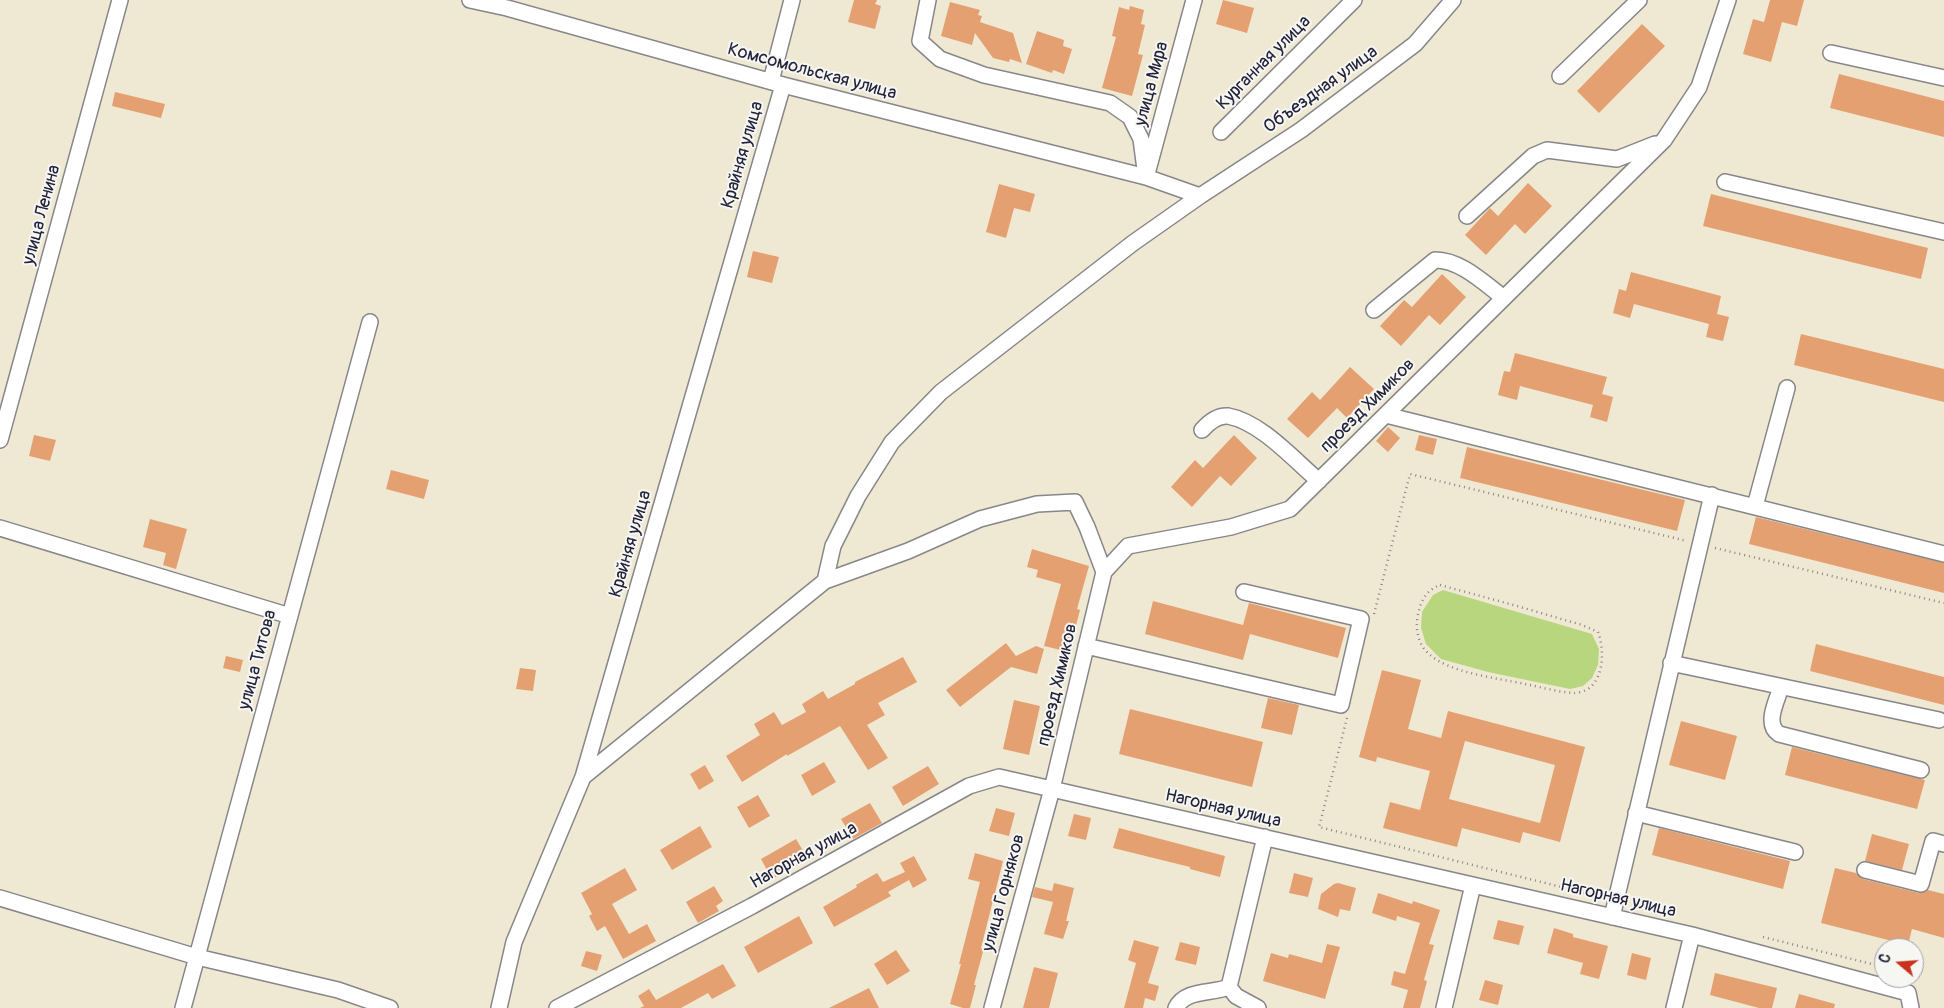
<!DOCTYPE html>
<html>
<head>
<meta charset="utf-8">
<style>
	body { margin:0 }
	#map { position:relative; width:1944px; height:1008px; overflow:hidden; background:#efe9d4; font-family:Pangolin,sans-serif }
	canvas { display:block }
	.north { position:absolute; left:1874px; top:938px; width:50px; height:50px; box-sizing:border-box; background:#f6f6f2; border:1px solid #a1a1a9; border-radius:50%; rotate:288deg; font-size:14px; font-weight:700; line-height:20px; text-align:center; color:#22223b }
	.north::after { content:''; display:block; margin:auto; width:18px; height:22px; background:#c8321e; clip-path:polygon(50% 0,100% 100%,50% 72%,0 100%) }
</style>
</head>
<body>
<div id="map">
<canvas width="1944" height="1008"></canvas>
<div class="north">С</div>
</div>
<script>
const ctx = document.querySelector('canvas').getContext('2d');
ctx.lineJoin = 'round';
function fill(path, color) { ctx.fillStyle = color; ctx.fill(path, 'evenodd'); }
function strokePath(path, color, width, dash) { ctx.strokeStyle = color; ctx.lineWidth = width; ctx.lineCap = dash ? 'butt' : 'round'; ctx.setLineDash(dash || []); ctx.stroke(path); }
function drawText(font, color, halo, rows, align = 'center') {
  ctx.font = font + ' Pangolin,sans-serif'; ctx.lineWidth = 4; ctx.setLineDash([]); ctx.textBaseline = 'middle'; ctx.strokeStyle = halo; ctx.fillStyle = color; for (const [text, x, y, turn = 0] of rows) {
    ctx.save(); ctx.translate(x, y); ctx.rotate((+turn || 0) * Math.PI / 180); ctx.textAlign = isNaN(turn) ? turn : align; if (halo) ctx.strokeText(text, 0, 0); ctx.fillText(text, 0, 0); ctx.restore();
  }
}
const green = new Path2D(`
	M 1443,590 L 1592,634 L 1599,649 L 1598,665 L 1592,678 L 1583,686 L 1570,689 L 1488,672 L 1441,659 L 1426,644 L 1421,628 L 1422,612 L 1433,595 Z`);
const building = new Path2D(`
	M 854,0 L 877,0 L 875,4 L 881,6 L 875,29 L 848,22 Z
	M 1223,0 L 1254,8 L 1247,33 L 1216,24 Z
	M 1770,0 L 1804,0 L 1797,26 L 1782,22 L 1771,62 L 1743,54 L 1753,19 L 1764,22 Z
	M 950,2 L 980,10 L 978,15 L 982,16 L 980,22 L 1013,33 L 1022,63 L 1010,59 L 1009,62 L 993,58 L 975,33 L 972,45 L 941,36 Z
	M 1130,6 L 1144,10 L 1141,24 L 1145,25 L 1138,54 L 1143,55 L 1132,96 L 1102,88 L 1116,37 L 1112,36 L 1119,7 L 1129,10 Z
	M 1642,24 L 1665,46 L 1599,113 L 1577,91 Z
	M 1037,31 L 1064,40 L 1063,46 L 1072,49 L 1064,74 L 1053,70 L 1052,73 L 1026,64 Z
	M 1839,74 L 1944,101 L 1944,137 L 1830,108 Z
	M 115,92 L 165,104 L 161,118 L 112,106 Z
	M 1528,183 L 1552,206 L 1525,234 L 1515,224 L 1486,255 L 1465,235 L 1490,208 L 1498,216 Z
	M 999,184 L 1035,194 L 1030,212 L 1014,208 L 1006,238 L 986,232 Z
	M 1711,194 L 1928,248 L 1921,279 L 1703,226 Z
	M 753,251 L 779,257 L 772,283 L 747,277 Z
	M 1631,272 L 1721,296 L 1717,314 L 1729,317 L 1723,341 L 1706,337 L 1709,324 L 1634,304 L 1630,318 L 1613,313 L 1619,289 L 1626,291 Z
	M 1442,274 L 1466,297 L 1440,325 L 1429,315 L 1401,346 L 1380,326 L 1404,300 L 1412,307 Z
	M 1801,334 L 1944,369 L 1944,402 L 1794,365 Z
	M 1515,353 L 1607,377 L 1602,394 L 1613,397 L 1607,422 L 1590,417 L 1593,405 L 1520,386 L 1517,400 L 1498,395 L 1504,371 L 1510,372 Z
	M 1350,367 L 1374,389 L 1347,418 L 1337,408 L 1308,438 L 1287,419 L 1312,392 L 1320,400 Z
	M 1388,427 L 1400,438 L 1388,452 L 1376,441 Z
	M 34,435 L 56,440 L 50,461 L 29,456 Z
	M 1234,435 L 1257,458 L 1231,486 L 1220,476 L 1192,507 L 1171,487 L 1195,460 L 1203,468 Z
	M 1419,435 L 1437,439 L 1433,455 L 1415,450 Z
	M 1467,447 L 1685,500 L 1677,531 L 1460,478 Z
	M 391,470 L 429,480 L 424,499 L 386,489 Z
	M 1756,517 L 1944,563 L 1944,593 L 1749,544 Z
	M 150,519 L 187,529 L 176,569 L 163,565 L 166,553 L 143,547 Z
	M 1032,549 L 1089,566 L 1077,609 L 1080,610 L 1069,652 L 1044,646 L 1061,584 L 1036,577 L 1038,570 L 1027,567 Z
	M 1153,601 L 1243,625 L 1249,603 L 1346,628 L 1338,658 L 1250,634 L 1243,660 L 1145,634 Z
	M 1006,643 L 1016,656 L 1036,646 L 1044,649 L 1037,674 L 1011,667 L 960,707 L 946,690 Z
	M 1816,644 L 1944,677 L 1944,705 L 1810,671 Z
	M 226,656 L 243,660 L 240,672 L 223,668 Z
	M 903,657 L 917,682 L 878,703 L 885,715 L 867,725 L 888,758 L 868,770 L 840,726 L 787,756 L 787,754 L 742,782 L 726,756 L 760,735 L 754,724 L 774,712 L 782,725 L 806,712 L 802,704 L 823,691 L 828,699 L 855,684 L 855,682 Z
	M 520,668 L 536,670 L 533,691 L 516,689 Z
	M 1382,670 L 1421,680 L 1408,729 L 1441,738 L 1448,711 L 1585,747 L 1560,842 L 1523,832 L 1520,843 L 1462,828 L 1457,847 L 1383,828 L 1390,802 L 1420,810 L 1430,771 L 1377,757 L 1376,762 L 1359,757 ZM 1465,741 L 1555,765 L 1540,823 L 1449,799 Z
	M 1268,698 L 1299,705 L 1292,735 L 1261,728 Z
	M 1014,700 L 1040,706 L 1029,755 L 1003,749 Z
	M 1130,709 L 1263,742 L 1252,787 L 1119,754 Z
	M 1681,721 L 1737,736 L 1725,780 L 1669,765 Z
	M 1792,747 L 1925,780 L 1917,809 L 1785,775 Z
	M 824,762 L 836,782 L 812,796 L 801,775 Z
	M 705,765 L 714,781 L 699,790 L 690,774 Z
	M 928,766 L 939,784 L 903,806 L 892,787 Z
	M 758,795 L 770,816 L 749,828 L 737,807 Z
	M 870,803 L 882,823 L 853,839 L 841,819 Z
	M 996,808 L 1015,813 L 1009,836 L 989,831 Z
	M 1074,814 L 1091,818 L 1086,840 L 1068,836 Z
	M 700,826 L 712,847 L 672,870 L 660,850 Z
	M 1119,828 L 1225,856 L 1220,877 L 1190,869 L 1190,867 L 1113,848 Z
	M 1659,828 L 1790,861 L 1783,889 L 1652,855 Z
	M 1872,834 L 1909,844 L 1902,870 L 1865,861 Z
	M 796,839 L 808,859 L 772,879 L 761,859 Z
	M 975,853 L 1003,861 L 981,948 L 984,948 L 974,985 L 976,985 L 970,1008 L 963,1008 L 950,1004 L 961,964 L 959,964 L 980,882 L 968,879 Z
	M 914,856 L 927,880 L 913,888 L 909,880 L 888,892 L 891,896 L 834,927 L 823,907 L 857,887 L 856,885 L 877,873 L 883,882 L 905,872 L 900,863 Z
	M 625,868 L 637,890 L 612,904 L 629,934 L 647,924 L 656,941 L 623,959 L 605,926 L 597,931 L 589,916 L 592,914 L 581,893 Z
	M 1835,868 L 1856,873 L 1863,879 L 1919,893 L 1928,890 L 1944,894 L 1944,938 L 1912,929 L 1908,945 L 1821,923 Z
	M 1294,873 L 1313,878 L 1308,897 L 1289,893 Z
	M 1054,883 L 1074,888 L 1066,921 L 1069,921 L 1063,939 L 1044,934 L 1053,902 L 1032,897 L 1035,887 L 1052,891 Z
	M 1338,883 L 1356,888 L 1350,911 L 1340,909 L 1338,917 L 1318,909 L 1321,894 L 1334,884 Z
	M 714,886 L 723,901 L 716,906 L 719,911 L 698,923 L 686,902 Z
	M 1378,893 L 1412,904 L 1413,901 L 1440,910 L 1429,944 L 1434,945 L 1424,980 L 1427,981 L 1420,1008 L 1403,1008 L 1408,990 L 1391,985 L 1394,971 L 1405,974 L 1420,923 L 1397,916 L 1396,921 L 1372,913 Z
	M 799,916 L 813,943 L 758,973 L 744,947 Z
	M 1498,920 L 1524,926 L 1519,945 L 1493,939 Z
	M 1554,928 L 1573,934 L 1573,937 L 1608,946 L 1599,979 L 1580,974 L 1583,963 L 1547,953 Z
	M 1134,940 L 1159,947 L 1148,983 L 1159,986 L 1155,1001 L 1145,998 L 1143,1008 L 1124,1008 L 1136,963 L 1128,960 Z
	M 1180,942 L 1200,947 L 1196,965 L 1175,960 Z
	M 1327,944 L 1340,947 L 1325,999 L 1263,981 L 1271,953 L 1288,958 L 1289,954 L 1322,963 Z
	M 896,950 L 910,971 L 887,985 L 874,964 Z
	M 586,951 L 602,955 L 597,971 L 581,966 Z
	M 1632,953 L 1651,958 L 1646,980 L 1627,975 Z
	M 723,964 L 736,986 L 712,999 L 708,993 L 681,1008 L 640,1008 L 644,1006 L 638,996 L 649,989 L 656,1000 Z
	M 1034,967 L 1058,973 L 1049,1008 L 1023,1008 Z
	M 1715,973 L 1777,988 L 1772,1008 L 1759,1008 L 1710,995 Z
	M 1485,980 L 1503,985 L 1498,1005 L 1479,1000 Z
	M 869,988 L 879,1008 L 829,1008 Z
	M 1799,994 L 1835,1004 L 1834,1008 L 1795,1008 Z`);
const path = new Path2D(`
	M 1715,548 L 1944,603
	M 1440,585 L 1517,606 L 1582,625 L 1598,632 C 1604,648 1605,677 1588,689 C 1585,691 1578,693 1574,693 C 1557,692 1541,687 1525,684 C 1497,678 1448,673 1428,653 C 1416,642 1415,624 1419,610 C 1422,598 1429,589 1440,585 Z
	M 1374,614 L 1410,474 L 1687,541
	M 1347,718 L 1319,827 L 1602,897
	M 1763,937 L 1884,967`);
const minor = new Path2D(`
	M 470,0 L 507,8 L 783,85 L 1146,177 L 1200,196 L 1133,243 L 941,392 L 892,442 L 858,496 L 833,546 L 825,581
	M 928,0 L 920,41 L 940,59 L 984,75 L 1110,103 L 1130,117 L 1141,139 L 1146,177
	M 1831,53 L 1944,78
	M 1560,76 L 1639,0
	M 771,81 L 792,0
	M 1221,132 L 1354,0
	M 1148,170 L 1194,0
	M 1725,182 L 1944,232
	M 1200,196 L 1301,130 L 1415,44 L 1453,0
	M 1467,216 L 1533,156 L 1547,150 L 1617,159 L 1655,144
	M 1374,310 L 1435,260 C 1461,260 1484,283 1504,298
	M 1386,415 L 1944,554
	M 1202,430 C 1209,422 1217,415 1228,416 C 1261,422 1294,460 1319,481
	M 0,440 L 120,0
	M 1755,506 L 1787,388
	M 0,528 L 290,616
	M 1086,646 L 1341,705 L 1361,619 L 1244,592
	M 1671,663 L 1939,720
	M 1781,687 C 1777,701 1764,724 1779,734 L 1921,770
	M 583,777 L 825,581 L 908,551 L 980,519 L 1037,504 L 1075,502 L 1087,527 L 1104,572
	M 1636,813 L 1795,852
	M 1865,870 L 1921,884 L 1933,841 L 1944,844
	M 0,898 L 197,957 L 338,990 L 390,1008
	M 1612,917 L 1712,495
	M 1229,987 L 1236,996 L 1258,1008
	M 183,1008 L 370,322
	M 499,1008 L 514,942 L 583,777 L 783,85
	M 557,1008 L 752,906 L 969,786 L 999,777 L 1692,935 L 1908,993 L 1911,1008
	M 992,1008 L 1052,789 L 1104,572 L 1128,546 L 1231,527 L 1290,509 L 1664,140 L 1699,87 L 1728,0
	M 1176,1008 C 1185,989 1212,994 1229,987 L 1265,837
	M 1444,1008 L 1473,885
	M 1674,1008 L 1692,935`);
const streetNames = [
	["Курганная улица",1264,63,-45],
	["Комсомольская улица",812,72,15],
	["улица Мира",1152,84,-75],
	["Объездная улица",1321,90,-36],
	["Крайняя улица",743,155,-74],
	["улица Ленина",42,215,-75],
	["проезд Химиков",1368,406,-45],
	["Крайняя улица",631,544,-74],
	["улица Титова",258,660,-75],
	["проезд Химиков",1058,685,-77],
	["Нагорная улица",1223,809,13],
	["Нагорная улица",804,856,-29],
	["улица Горняков",1004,893,-75],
	["Нагорная улица",1618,899,13]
];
fill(green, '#b7d67e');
fill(building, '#e4a071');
strokePath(minor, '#888688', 18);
strokePath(path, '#888688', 2.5, [1, 4]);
strokePath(minor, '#fff', 15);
drawText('18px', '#22223b', '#f6f6f2', streetNames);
</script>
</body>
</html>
